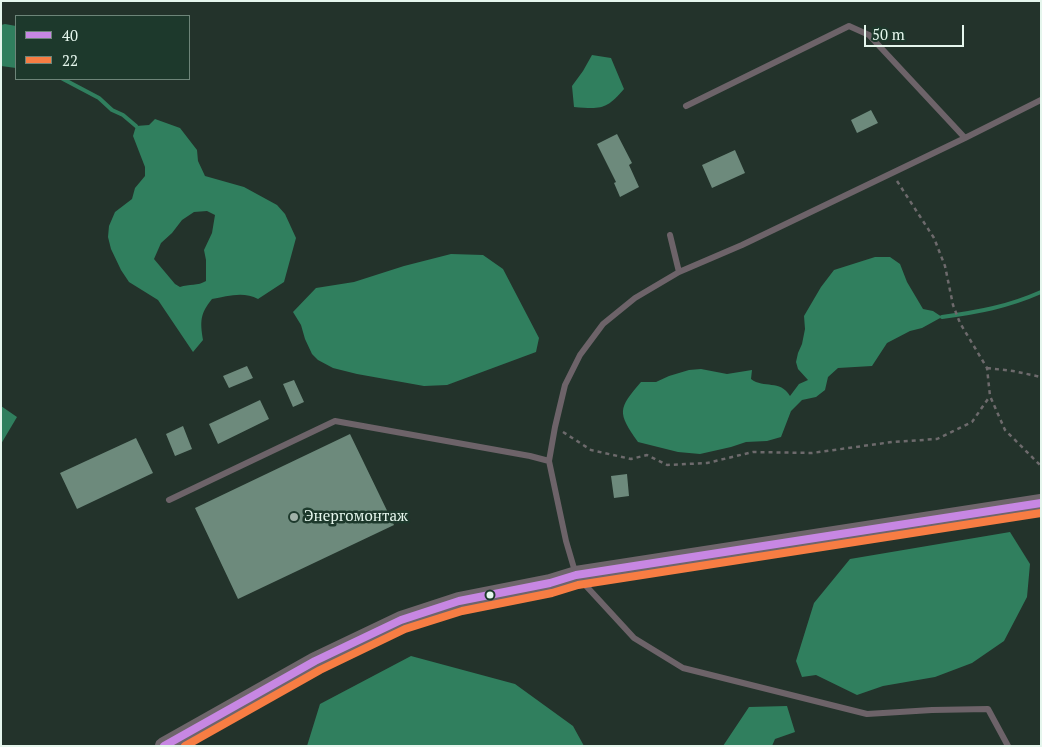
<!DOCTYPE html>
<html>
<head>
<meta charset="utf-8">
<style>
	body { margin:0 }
	#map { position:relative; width:1042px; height:747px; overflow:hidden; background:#23332b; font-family:"PT Serif",serif }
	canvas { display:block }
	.frame { position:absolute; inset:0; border:2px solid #e5f6ed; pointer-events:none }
	.legend { position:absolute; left:15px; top:15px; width:175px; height:65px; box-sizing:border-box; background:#1d392c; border:1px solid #6d8579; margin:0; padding:6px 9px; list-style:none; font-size:15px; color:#e5f6ed }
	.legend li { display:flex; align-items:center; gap:10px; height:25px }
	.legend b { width:25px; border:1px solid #6d8579 }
	.scale { position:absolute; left:864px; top:25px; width:100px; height:22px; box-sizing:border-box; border:2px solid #e5f6ed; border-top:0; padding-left:6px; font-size:15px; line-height:18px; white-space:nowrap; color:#e5f6ed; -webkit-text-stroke:4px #1d392c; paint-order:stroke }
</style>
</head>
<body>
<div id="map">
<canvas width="1042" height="747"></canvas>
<div class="frame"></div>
<ul class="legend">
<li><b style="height:6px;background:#c787e3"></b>40</li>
<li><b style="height:6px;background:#f77d43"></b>22</li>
</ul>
<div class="scale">50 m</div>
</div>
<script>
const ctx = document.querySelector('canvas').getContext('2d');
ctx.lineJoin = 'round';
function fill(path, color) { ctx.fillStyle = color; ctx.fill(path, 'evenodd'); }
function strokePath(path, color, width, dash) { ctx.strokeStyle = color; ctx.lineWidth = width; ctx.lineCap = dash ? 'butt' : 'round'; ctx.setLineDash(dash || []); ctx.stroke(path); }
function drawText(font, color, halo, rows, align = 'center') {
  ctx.font = font + ' "PT Serif",serif'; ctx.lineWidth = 5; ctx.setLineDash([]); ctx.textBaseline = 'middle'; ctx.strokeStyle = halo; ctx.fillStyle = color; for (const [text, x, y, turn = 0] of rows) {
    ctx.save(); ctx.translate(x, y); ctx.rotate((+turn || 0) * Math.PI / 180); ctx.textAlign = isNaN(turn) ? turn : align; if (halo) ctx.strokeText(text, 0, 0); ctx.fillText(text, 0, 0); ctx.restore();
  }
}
const water = new Path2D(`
	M 5,24 L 16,26 L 16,68 L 1,66 L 1,25 Z
	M 592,55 L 611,58 L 624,89 C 606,110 601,109 574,107 L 572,86 L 583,71 Z
	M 155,119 L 180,128 L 197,150 L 198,161 L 205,176 L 244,187 L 277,205 L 285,214 L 296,238 L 284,282 L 258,299 C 244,291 227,296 212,299 C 200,314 200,321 203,340 L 193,352 L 158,300 L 129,282 L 121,270 L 111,249 L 108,237 L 109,226 L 115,212 L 132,199 L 135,188 L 145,176 L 145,167 L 133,136 L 136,126 L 149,125 ZM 207,211 L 215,215 L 212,233 L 204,250 L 206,260 L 206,281 C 198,286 189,284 180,287 L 175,284 L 154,259 L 161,243 L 172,233 L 182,220 L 194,212 Z
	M 451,254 L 483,255 L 503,269 L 539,338 L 536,352 L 447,385 L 424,386 L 357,374 L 333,368 L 318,360 L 312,354 L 305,339 L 301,325 L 293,312 L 316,288 L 354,282 L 404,266 Z
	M 875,257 L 890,257 L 900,264 L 907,282 L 923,309 L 933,311 L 942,317 L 922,328 L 910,331 L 887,343 L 872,366 L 838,368 L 828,377 L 825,390 L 816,397 L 802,400 L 791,411 L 781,437 L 767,441 L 746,442 L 731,447 L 700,454 L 678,452 L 638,442 C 617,412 618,409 641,382 L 656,382 L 669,376 L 689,370 L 701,369 L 727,374 L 752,370 L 751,379 C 764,389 780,379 790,396 L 799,384 L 808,380 L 798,369 L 796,362 L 798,353 L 802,344 L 805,329 L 804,316 L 821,287 L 834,270 Z
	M 1,406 L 17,417 L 1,444 Z
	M 1010,532 L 1030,564 L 1027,597 L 1004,641 L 972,663 L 935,677 L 883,686 L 857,695 L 816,675 L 802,677 L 796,661 L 814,603 L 850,559 Z
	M 411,656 L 515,684 L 573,726 L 584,746 L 307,746 L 320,704 Z
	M 787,706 L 795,732 L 775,739 L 772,746 L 723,746 L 749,707 Z`);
const stream = new Path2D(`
	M 63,79 L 99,98 L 112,110 L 123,115 L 136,126
	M 942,317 C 978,312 1007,307 1041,292`);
const building = new Path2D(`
	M 871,110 L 878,123 L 857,133 L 851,120 Z
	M 617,134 L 632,163 L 629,165 L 639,187 L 620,197 L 614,183 L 616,182 L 597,144 Z
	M 735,150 L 745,173 L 712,188 L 702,165 Z
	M 247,366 L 253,378 L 229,388 L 223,376 Z
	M 294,380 L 304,402 L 293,407 L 283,384 Z
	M 260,400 L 269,419 L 218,444 L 209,424 Z
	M 183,426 L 192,449 L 175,456 L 166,434 Z
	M 350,434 L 394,525 L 238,599 L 195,508 Z
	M 136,438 L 153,473 L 77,509 L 60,473 Z
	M 627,474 L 629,496 L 614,498 L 611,476 Z`);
const path = new Path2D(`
	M 897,181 L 934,238 L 945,266 L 953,305 L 960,323 L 987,368 L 990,396 L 1005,430 L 1041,466
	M 987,368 L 1013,371 L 1041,377
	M 563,432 L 591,450 L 631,459 L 647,455 L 667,465 L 707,463 L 753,452 L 812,453 L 892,442 L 937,439 L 972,422 L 990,396`);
const lane = new Path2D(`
	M 686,106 L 849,26 L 869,35 L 965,138
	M 670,235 L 679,272
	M 169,500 L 335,421 L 530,456 L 549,461
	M 1008,746 L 988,709 L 932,710 L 867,714 L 683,668 L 634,638 L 576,575 L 566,541 L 549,461 L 555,427 L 565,385 L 580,355 L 603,324 L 635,298 L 679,272 L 742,245 L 965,138 L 1041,100`);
const secondary = new Path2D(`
	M 164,746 L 315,661 L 401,620 L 459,601 L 550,583 L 576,575 L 1041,503`);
const bus1 = new Path2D(`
	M 164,746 L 315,661 L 401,620 L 459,601 L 550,583 L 576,575 L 1041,503`);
const bus2 = new Path2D(`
	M 185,746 L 320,670 L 405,629 L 462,611 L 552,593 L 578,585 L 1041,513`);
const markers = [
	[294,517,5,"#a1b2a9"],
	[490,595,4.5,"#e5f6ed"]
];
const poiNames = [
	["Энергомонтаж",304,517]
];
fill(water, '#307f5e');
strokePath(stream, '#307f5e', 4);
fill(building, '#6d8a7c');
strokePath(path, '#6d6a6c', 2.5, [4, 4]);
strokePath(lane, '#6d6369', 6);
strokePath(secondary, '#6e656b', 18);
strokePath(bus1, '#c787e3', 8);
strokePath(bus2, '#f77d43', 8);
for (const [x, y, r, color] of markers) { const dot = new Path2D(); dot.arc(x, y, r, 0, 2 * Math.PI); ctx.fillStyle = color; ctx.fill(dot); strokePath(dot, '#1d392c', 2); }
drawText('15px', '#e5f6ed', '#1d392c', poiNames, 'left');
</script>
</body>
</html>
